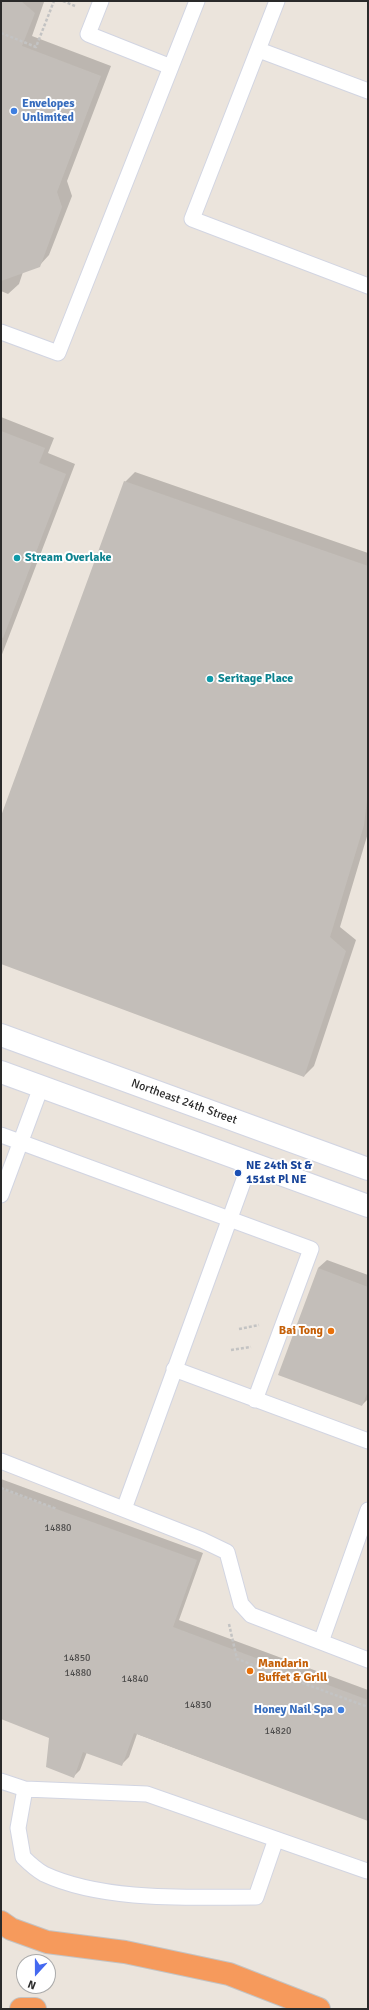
<!DOCTYPE html>
<html>
<head>
<meta charset="utf-8">
<style>
	body { margin:0 }
	#map { position:relative; width:369px; height:2010px; overflow:hidden; background:#ebe4dc; font-family:Signika,sans-serif }
	canvas { display:block }
	.frame { position:absolute; inset:0; border:2px solid #2a2a2a; pointer-events:none }
	.north { position:absolute; left:16px; top:1954px; width:40px; height:40px; box-sizing:border-box; background:#fff; border:1px solid #aaa; border-radius:50%; rotate:201deg; font-size:11px; font-weight:700; line-height:16px; text-align:center; color:#2a2a2a }
	.north::after { content:''; display:block; margin:auto; width:14px; height:18px; background:#4469f0; clip-path:polygon(50% 0,100% 100%,50% 72%,0 100%) }
</style>
</head>
<body>
<div id="map">
<canvas width="369" height="2010"></canvas>
<div class="frame"></div>
<div class="north">N</div>
</div>
<script>
const ctx = document.querySelector('canvas').getContext('2d');
ctx.lineJoin = 'round';
function fill(path, color) { ctx.fillStyle = color; ctx.fill(path, 'evenodd'); }
function strokePath(path, color, width, dash) { ctx.strokeStyle = color; ctx.lineWidth = width; ctx.lineCap = dash ? 'butt' : 'round'; ctx.setLineDash(dash || []); ctx.stroke(path); }
function drawText(font, color, halo, rows, align = 'center') {
  ctx.font = font + ' Signika,sans-serif'; ctx.lineWidth = 4; ctx.setLineDash([]); ctx.textBaseline = 'middle'; ctx.strokeStyle = halo; ctx.fillStyle = color; for (const [text, x, y, turn = 0] of rows) {
    ctx.save(); ctx.translate(x, y); ctx.rotate((+turn || 0) * Math.PI / 180); ctx.textAlign = isNaN(turn) ? turn : align; if (halo) ctx.strokeText(text, 0, 0); ctx.fillText(text, 0, 0); ctx.restore();
  }
}
const shadow = new Path2D(`
	M 1,1 L 43,1 L 44,2 L 32,36 L 111,66 L 67,181 L 72,196 L 49,255 L 39,266 L 23,272 L 19,284 L 8,294 L 1,291 Z
	M 1,417 L 54,438 L 48,453 L 75,464 L 1,657 Z
	M 135,472 L 368,553 L 368,833 L 340,927 L 356,940 L 314,1066 L 304,1076 L 1,963 L 1,819 L 125,482 Z
	M 327,1260 L 368,1275 L 368,1399 L 362,1405 L 318,1268 Z
	M 1,1479 L 203,1553 L 179,1620 L 368,1690 L 368,1820 L 137,1734 L 129,1757 L 122,1764 L 87,1752 L 80,1770 L 73,1777 L 51,1737 L 1,1718 Z`);
const building = new Path2D(`
	M 1,1 L 21,1 L 35,13 L 22,46 L 101,76 L 57,192 L 62,207 L 40,267 L 1,281 Z
	M 1,431 L 45,448 L 39,463 L 66,474 L 3,638 L 1,637 Z
	M 124,481 L 368,566 L 368,791 L 364,825 L 330,937 L 346,951 L 304,1077 L 1,964 L 1,816 Z
	M 318,1268 L 368,1287 L 368,1391 L 362,1406 L 278,1375 Z
	M 1,1489 L 197,1560 L 173,1627 L 368,1700 L 368,1821 L 134,1733 L 122,1766 L 83,1752 L 74,1778 L 46,1767 L 49,1738 L 1,1719 Z`);
const path = new Path2D(`
	M 63,1 L 75,6
	M 1,33 L 36,47 L 54,1
	M 239,1329 L 259,1325
	M 231,1350 L 251,1347
	M 1,1488 L 57,1509
	M 229,1624 L 237,1659 L 368,1707`);
const service = new Path2D(`
	M 101,1 L 88,34 L 171,67
	M 277,1 L 192,219 L 368,286
	M 259,50 L 368,91
	M 1,332 L 58,353 L 197,1
	M 1,1135 L 311,1249 L 255,1400
	M 1,1195 L 41,1087
	M 174,1369 L 368,1441
	M 1,1461 L 202,1540 L 227,1552 L 241,1604 L 251,1615 L 368,1660
	M 124,1509 L 250,1163
	M 321,1642 L 368,1510
	M 1,1781 L 25,1789
	M 276,1839 L 256,1897 C 191,1897 104,1902 44,1874 C 37,1870 29,1863 23,1857 L 18,1828 L 25,1789 L 147,1794 L 367,1871 L 368,1871`);
const secondary = new Path2D(`
	M 1,1035 L 368,1169
	M 1,1072 L 368,1206`);
const motorway = new Path2D(`
	M 1,1922 L 11,1929 L 47,1942 L 125,1952 L 229,1974 L 319,2009
	M 21,2009 L 35,2009`);
const markers = [
	[14,111,4,"#3f7fe0"],
	[17,558,4,"#0f9aa8"],
	[210,679,4,"#0f9aa8"],
	[238,1173,4,"#1a4fb4"],
	[331,1331,4,"#e8710a"],
	[250,1671,4,"#e8710a"],
	[341,1710,4,"#3f7fe0"]
];
const numberNames = [
	["14880",58,1528],
	["14850",77,1658],
	["14880",78,1673],
	["14840",135,1679],
	["14830",198,1705],
	["14820",278,1731]
];
const shopNames = [
	["Envelopes",22,104],
	["Unlimited",22,118],
	["Honey Nail Spa",333,1710,"right"]
];
const cultureNames = [
	["Stream Overlake",25,558],
	["Seritage Place",218,679]
];
const streetNames = [
	["Northeast 24th Street",184,1102,20]
];
const transitNames = [
	["NE 24th St &",246,1166],
	["151st Pl NE",246,1180]
];
const foodNames = [
	["Bai Tong",323,1331],
	["Mandarin",258,1664,"left"],
	["Buffet & Grill",258,1678,"left"]
];
fill(shadow, '#0003');
fill(building, '#c3beb9');
strokePath(service, '#d2d5e2', 17);
strokePath(secondary, '#d2d5e2', 24);
strokePath(motorway, '#c3c3c3', 24);
strokePath(path, '#c3c3c3', 2.5, [3, 2]);
strokePath(service, '#fff', 15);
strokePath(secondary, '#fff', 22);
strokePath(motorway, '#f69a5c', 22);
for (const [x, y, r, color] of markers) { const dot = new Path2D(); dot.arc(x, y, r, 0, 2 * Math.PI); ctx.fillStyle = color; ctx.fill(dot); strokePath(dot, '#fff', 1.5); }
drawText('10px', '#504f4e', null, numberNames);
drawText('bold 12px', '#366cbe', '#fff', shopNames, 'left');
drawText('bold 12px', '#0d838f', '#fff', cultureNames, 'left');
drawText('12px', '#2a2a2a', '#fff', streetNames);
drawText('bold 12px', '#164399', '#fff', transitNames, 'left');
drawText('bold 12px', '#c56008', '#fff', foodNames, 'right');
</script>
</body>
</html>
